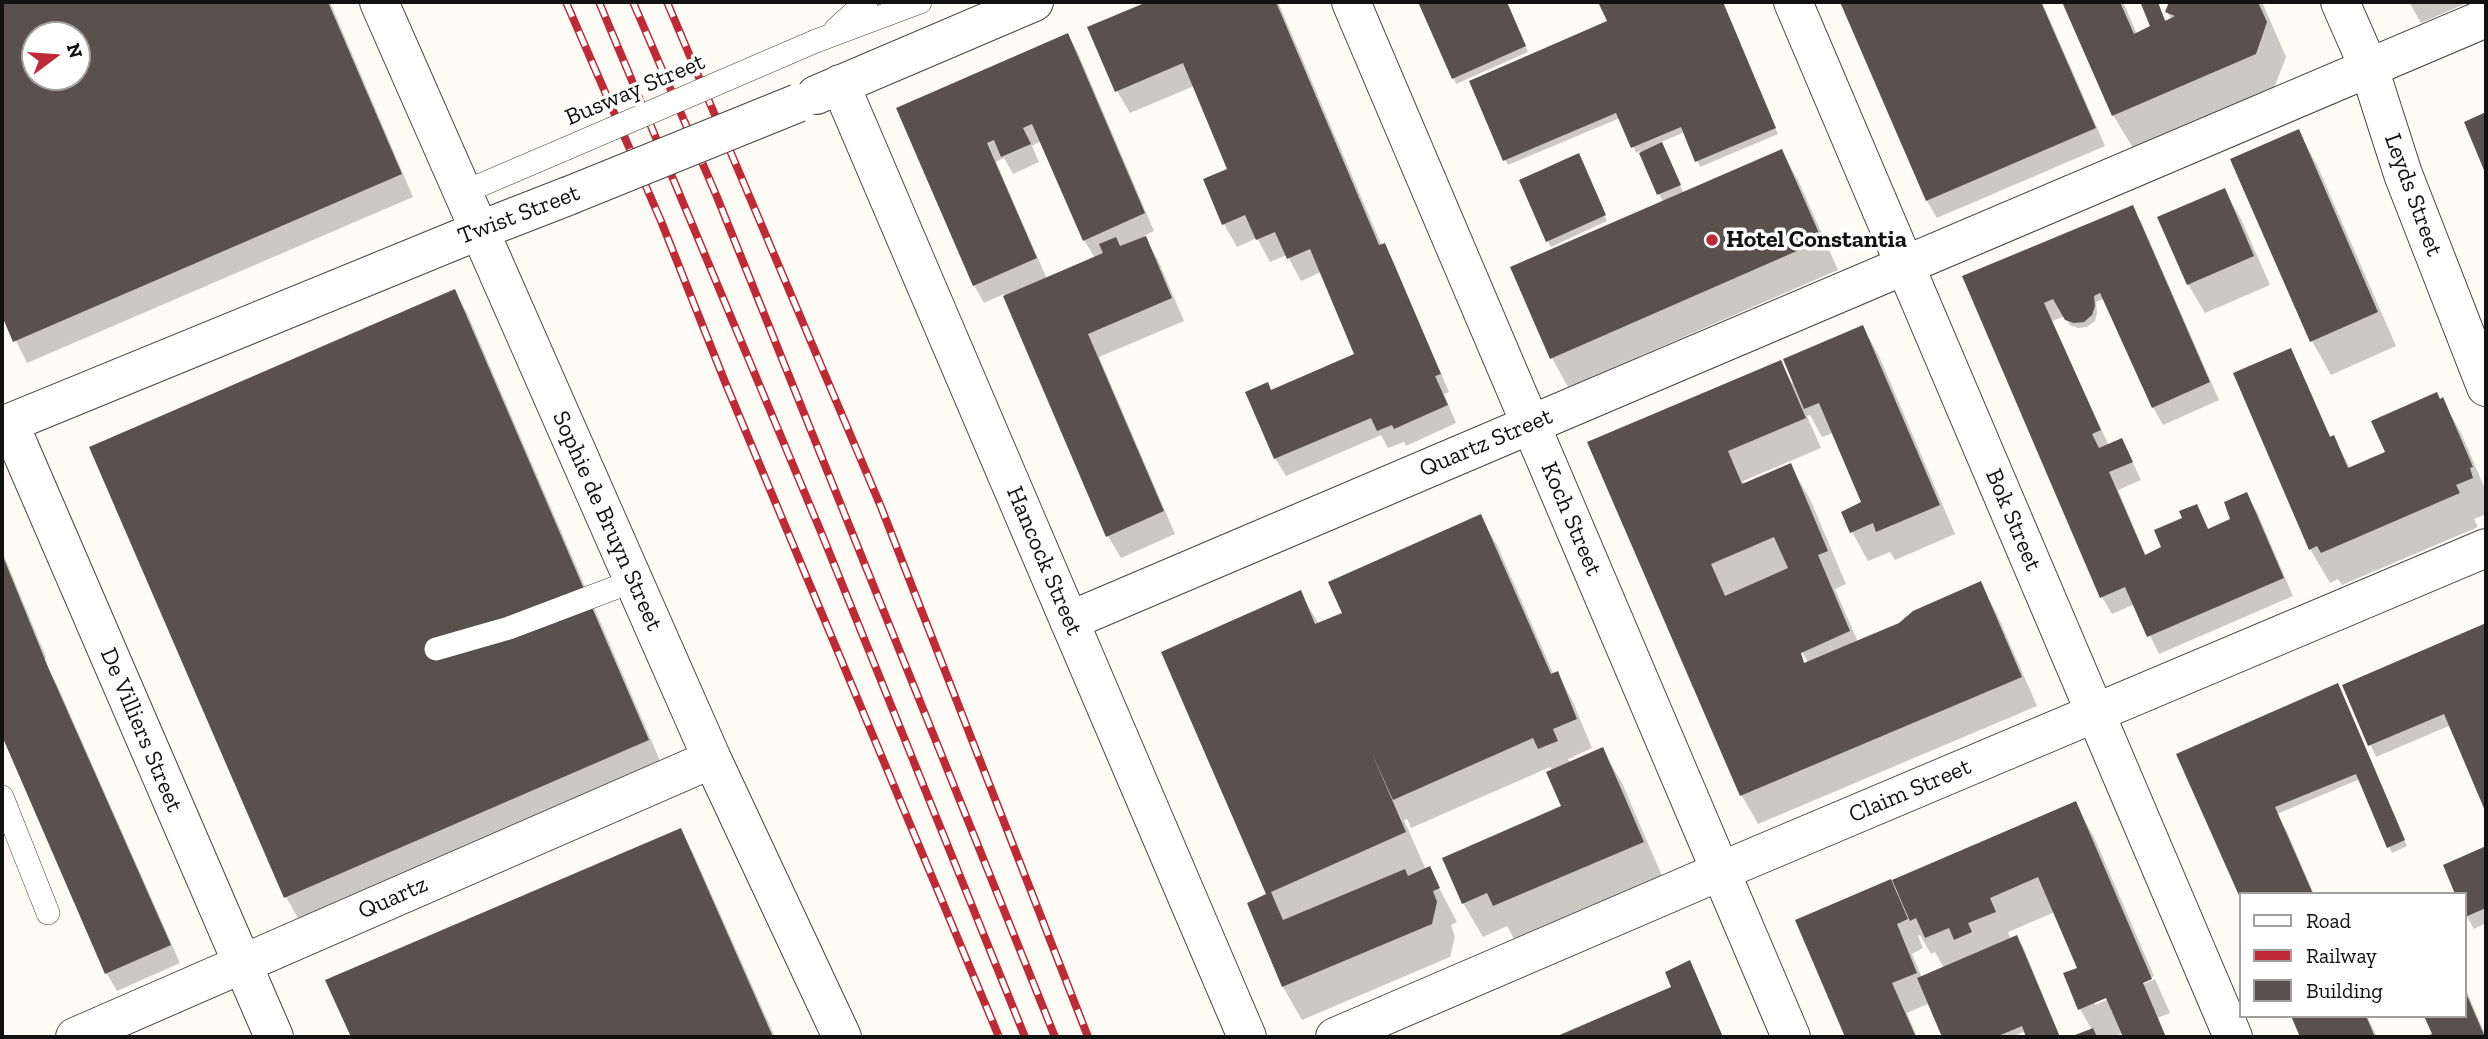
<!DOCTYPE html>
<html>
<head>
<meta charset="utf-8">
<style>
	body { margin:0 }
	#map { position:relative; width:2488px; height:1039px; overflow:hidden; background:#fffcf5; font-family:"Zilla Slab",serif }
	canvas { display:block }
	.frame { position:absolute; inset:0; border:4px solid #111; pointer-events:none }
	.legend { position:absolute; left:2239px; top:892px; width:228px; height:126px; box-sizing:border-box; background:#fff; border:2px solid #a0a0a0; margin:0; padding:9px 12px; list-style:none; font-size:21px; color:#111 }
	.legend li { display:flex; align-items:center; gap:14px; height:35px }
	.legend b { width:35px; border:2px solid #a0a0a0 }
	.north { position:absolute; left:21px; top:21px; width:70px; height:70px; box-sizing:border-box; background:#fff; border:2px solid #a0a0a0; border-radius:50%; rotate:74deg; font-size:19px; font-weight:700; line-height:28px; text-align:center; color:#111 }
	.north::after { content:''; display:block; margin:auto; width:24px; height:32px; background:#c02936; clip-path:polygon(50% 0,100% 100%,50% 72%,0 100%) }
</style>
</head>
<body>
<div id="map">
<canvas width="2488" height="1039"></canvas>
<div class="frame"></div>
<ul class="legend">
<li><b style="height:9px;background:#fff"></b>Road</li>
<li><b style="height:9px;background:#c02936"></b>Railway</li>
<li><b style="height:19px;background:#59514d"></b>Building</li>
</ul>
<div class="north">N</div>
</div>
<script>
const ctx = document.querySelector('canvas').getContext('2d');
ctx.lineJoin = 'round';
function fill(path, color) { ctx.fillStyle = color; ctx.fill(path, 'evenodd'); }
function strokePath(path, color, width, dash) { ctx.strokeStyle = color; ctx.lineWidth = width; ctx.lineCap = dash ? 'butt' : 'round'; ctx.setLineDash(dash || []); ctx.stroke(path); }
function drawText(font, color, halo, rows, align = 'center') {
  ctx.font = font + ' "Zilla Slab",serif'; ctx.lineWidth = 7; ctx.setLineDash([]); ctx.textBaseline = 'middle'; ctx.strokeStyle = halo; ctx.fillStyle = color; for (const [text, x, y, turn = 0] of rows) {
    ctx.save(); ctx.translate(x, y); ctx.rotate((+turn || 0) * Math.PI / 180); ctx.textAlign = isNaN(turn) ? turn : align; if (halo) ctx.strokeText(text, 0, 0); ctx.fillText(text, 0, 0); ctx.restore();
  }
}
const shadow = new Path2D(`
	M 2,2 L 330,2 L 413,197 L 27,363 L 2,312 ZM 35,35 L 77,35 L 77,77 L 35,77 Z
	M 1151,2 L 1278,2 L 1382,246 L 1384,245 L 1394,263 L 1449,392 L 1444,394 L 1456,423 L 1406,446 L 1404,442 L 1388,448 L 1381,435 L 1286,476 L 1275,458 L 1271,391 L 1356,355 L 1321,272 L 1301,281 L 1287,255 L 1270,262 L 1257,238 L 1237,247 L 1224,224 L 1206,180 L 1230,170 L 1194,86 L 1130,113 L 1117,91 L 1090,28 Z
	M 1420,2 L 1506,2 L 1528,52 L 1456,84 Z
	M 1600,2 L 1723,2 L 1778,134 L 1700,167 L 1685,132 L 1661,142 L 1684,194 L 1781,151 L 1798,180 L 1838,270 L 1568,387 L 1552,358 L 1663,202 L 1640,151 L 1636,153 L 1620,118 L 1508,165 L 1505,160 L 1614,33 Z
	M 1842,2 L 2042,2 L 2105,146 L 1937,218 L 1927,201 Z
	M 2064,2 L 2123,2 L 2137,34 L 2152,27 L 2143,5 L 2153,2 L 2156,2 L 2167,22 L 2172,20 L 2167,12 L 2171,2 L 2262,2 L 2286,57 L 2274,88 L 2133,148 L 2113,115 Z
	M 2409,2 L 2469,2 L 2421,23 Z
	M 1068,36 L 1078,53 L 1154,231 L 1144,236 L 1158,260 L 1184,321 L 1099,357 L 1175,534 L 1121,558 L 1108,536 L 1004,294 L 984,303 L 974,285 L 898,108 ZM 1041,141 L 1084,240 L 1095,258 L 1047,279 L 996,162 L 1004,158 L 1013,174 L 1039,162 L 1032,146 Z
	M 2298,131 L 2317,165 L 2396,346 L 2331,375 L 2312,341 L 2233,160 Z
	M 1581,161 L 1607,221 L 1551,247 L 1548,241 Z
	M 2224,190 L 2241,219 L 2270,285 L 2205,313 L 2188,284 Z
	M 2132,207 L 2142,224 L 2219,400 L 2163,425 L 2153,407 L 2105,298 L 2096,302 L 2097,313 L 2095,321 L 2087,327 L 2078,328 L 2070,325 L 2065,316 L 2052,321 L 2109,446 L 2122,440 L 2141,480 L 2118,490 L 2146,556 L 2164,548 L 2196,506 L 2209,530 L 2233,520 L 2246,494 L 2257,512 L 2293,596 L 2159,654 L 2135,604 L 2112,614 L 2102,597 L 1965,276 Z
	M 454,291 L 467,313 L 661,763 L 299,920 L 286,897 L 91,448 Z
	M 1863,327 L 1879,356 L 1955,534 L 1895,560 L 1890,552 L 1868,561 L 1852,532 L 1863,503 L 1833,433 L 1822,437 L 1810,415 L 1807,416 L 1821,448 L 1743,481 L 1745,485 L 1790,465 L 1810,499 L 1846,584 L 1835,589 L 1858,642 L 1900,625 L 1980,584 L 1996,612 L 2037,706 L 1758,824 L 1742,796 L 1629,533 L 1780,362 L 1792,383 ZM 1798,645 L 1808,662 L 1805,664 L 1795,647 Z
	M 2297,362 L 2331,438 L 2333,437 L 2351,469 L 2387,453 L 2442,399 L 2461,433 L 2486,491 L 2486,514 L 2474,519 L 2478,527 L 2342,585 L 2338,579 L 2330,583 L 2310,549 Z
	M 1480,516 L 1497,545 L 1554,675 L 1557,673 L 1573,702 L 1592,748 L 1568,759 L 1570,763 L 1602,749 L 1622,783 L 1662,876 L 1514,939 L 1507,926 L 1483,937 L 1463,903 L 1563,807 L 1550,767 L 1411,828 L 1407,819 L 1404,820 L 1426,870 L 1429,869 L 1457,922 L 1451,925 L 1455,937 L 1450,957 L 1302,1020 L 1283,987 L 1249,904 L 1269,895 L 1300,593 L 1319,624 L 1344,614 Z
	M 2,551 L 48,662 L 46,658 L 43,660 L 57,685 L 180,963 L 117,991 L 107,974 L 71,894 L 2,731 Z
	M 2486,625 L 2486,809 L 2451,725 L 2376,757 L 2344,686 Z
	M 2341,691 L 2407,846 L 2392,853 L 2360,779 L 2277,814 L 2287,832 L 2314,894 L 2241,894 L 2241,896 L 2214,833 Z
	M 2075,804 L 2094,837 L 2154,976 L 2095,1001 L 2095,1005 L 2155,979 L 2170,1013 L 2157,1018 L 2165,1037 L 2125,1037 L 2123,1033 L 2112,1037 L 2075,1037 L 2092,1030 L 2080,1009 L 2065,974 L 2079,968 L 2055,912 L 2008,932 L 2011,940 L 2017,937 L 2024,949 L 2060,1037 L 2028,1037 L 2026,1031 L 2012,1037 L 1944,1037 L 1930,1003 L 1907,1013 L 1917,1037 L 1847,1037 L 1797,921 L 1890,881 L 1898,896 ZM 1920,935 L 1931,954 L 1935,952 L 1944,968 L 1922,978 L 1912,954 L 1923,948 L 1918,936 Z
	M 680,830 L 693,853 L 775,1037 L 352,1037 L 328,981 Z
	M 2486,848 L 2486,923 L 2474,929 L 2465,913 L 2465,894 L 2445,866 Z
	M 1692,968 L 1722,1037 L 1559,1037 L 1674,988 Z
	M 2465,987 L 2486,1037 L 2428,1037 L 2465,1016 Z
	M 2293,1016 L 2367,1016 L 2377,1037 L 2302,1037 Z`);
const building = new Path2D(`
	M 2,2 L 328,2 L 402,174 L 13,342 L 2,316 ZM 35,35 L 77,35 L 77,77 L 35,77 Z
	M 1147,2 L 1276,2 L 1379,245 L 1385,243 L 1441,374 L 1435,376 L 1448,405 L 1394,429 L 1392,425 L 1377,431 L 1371,418 L 1274,459 L 1245,392 L 1268,382 L 1271,390 L 1354,354 L 1310,249 L 1287,259 L 1275,232 L 1256,240 L 1245,215 L 1222,225 L 1203,179 L 1227,169 L 1183,63 L 1115,92 L 1087,27 Z
	M 1418,2 L 1507,2 L 1526,46 L 1452,79 Z
	M 1598,2 L 1723,2 L 1776,128 L 1695,162 L 1681,127 L 1631,148 L 1616,113 L 1503,161 L 1469,81 L 1607,21 Z
	M 1840,2 L 2041,2 L 2096,128 L 1926,201 Z
	M 2062,2 L 2120,2 L 2134,34 L 2150,26 L 2141,4 L 2148,2 L 2158,2 L 2165,21 L 2175,16 L 2165,12 L 2169,2 L 2258,2 L 2267,22 L 2256,54 L 2112,116 Z
	M 1068,33 L 1145,213 L 1083,241 L 1032,124 L 1023,128 L 1031,144 L 1001,157 L 994,140 L 987,143 L 1037,258 L 973,286 L 896,108 Z
	M 2486,112 L 2486,175 L 2464,122 Z
	M 2299,129 L 2378,312 L 2310,342 L 2230,159 Z
	M 1662,142 L 1681,185 L 1657,195 L 1639,153 Z
	M 1782,149 L 1822,240 L 1550,359 L 1510,267 Z
	M 1579,153 L 1606,215 L 1546,242 L 1519,180 Z
	M 2225,188 L 2254,256 L 2187,285 L 2157,217 Z
	M 2133,205 L 2210,382 L 2152,408 L 2100,293 L 2094,296 L 2095,306 L 2092,315 L 2084,322 L 2074,323 L 2065,320 L 2053,299 L 2044,303 L 2101,430 L 2092,434 L 2099,448 L 2122,438 L 2133,462 L 2109,472 L 2145,555 L 2161,547 L 2154,530 L 2182,518 L 2179,511 L 2197,504 L 2208,529 L 2230,519 L 2224,502 L 2247,492 L 2284,578 L 2147,637 L 2125,587 L 2100,598 L 1962,276 Z
	M 1146,236 L 1172,298 L 1088,334 L 1164,511 L 1106,537 L 1003,296 L 1103,253 L 1099,244 L 1116,237 L 1120,246 Z
	M 455,289 L 649,740 L 284,898 L 89,447 Z
	M 1863,325 L 1940,505 L 1876,532 L 1873,523 L 1850,533 L 1841,512 L 1861,502 L 1819,403 L 1804,409 L 1783,359 Z
	M 2291,348 L 2330,437 L 2334,435 L 2348,468 L 2385,452 L 2371,421 L 2437,392 L 2440,399 L 2443,397 L 2473,467 L 2470,468 L 2473,478 L 2456,485 L 2460,493 L 2321,553 L 2317,546 L 2309,550 L 2233,373 Z
	M 1781,360 L 1806,418 L 1728,451 L 1742,484 L 1791,463 L 1828,551 L 1818,555 L 1850,631 L 1801,653 L 1804,663 L 1899,623 L 1913,611 L 1981,581 L 2022,677 L 1740,796 L 1587,442 ZM 1774,537 L 1788,568 L 1725,596 L 1711,564 Z
	M 1481,514 L 1551,674 L 1558,671 L 1577,719 L 1553,729 L 1558,741 L 1538,749 L 1533,738 L 1393,800 L 1370,749 L 1406,832 L 1271,892 L 1283,920 L 1405,869 L 1408,876 L 1430,866 L 1440,888 L 1433,891 L 1437,902 L 1432,924 L 1282,987 L 1247,903 L 1266,894 L 1161,652 L 1301,590 L 1315,624 L 1342,613 L 1328,582 Z
	M 2,554 L 48,667 L 171,945 L 105,974 L 2,736 Z
	M 2486,623 L 2486,813 L 2444,714 L 2368,746 L 2342,685 Z
	M 2338,683 L 2405,840 L 2387,848 L 2356,774 L 2275,807 L 2313,894 L 2241,894 L 2241,900 L 2176,754 Z
	M 1603,747 L 1644,842 L 1493,906 L 1487,893 L 1462,904 L 1442,858 L 1561,806 L 1546,772 Z
	M 2076,801 L 2152,979 L 2143,983 L 2166,1037 L 2123,1037 L 2106,998 L 2078,1010 L 2063,973 L 2077,968 L 2038,877 L 1990,898 L 1996,912 L 1968,923 L 1972,932 L 1954,940 L 1949,928 L 1925,938 L 1916,918 L 1910,921 L 1892,880 Z
	M 681,828 L 773,1037 L 351,1037 L 325,980 Z
	M 2486,846 L 2486,908 L 2465,917 L 2465,894 L 2455,894 L 2443,865 Z
	M 1891,879 L 1908,919 L 1897,924 L 1917,973 L 1892,983 L 1916,1037 L 1845,1037 L 1795,920 Z
	M 2017,935 L 2060,1037 L 2026,1037 L 2022,1026 L 1996,1037 L 1942,1037 L 1917,978 Z
	M 1690,960 L 1723,1037 L 1555,1037 L 1671,987 L 1665,972 Z
	M 2465,991 L 2485,1037 L 2424,1037 L 2432,1034 L 2424,1016 L 2465,1016 Z
	M 2291,1016 L 2366,1016 L 2375,1037 L 2300,1037 Z
	M 2093,1028 L 2097,1037 L 2070,1037 Z`);
const service = new Path2D(`
	M 836,29 L 866,2
	M 816,41 L 920,2
	M 462,193 L 565,149
	M 436,649 L 509,628 L 633,581
	M 2,797 L 48,913`);
const minor = new Path2D(`
	M 379,2 L 712,759 L 842,1037
	M 1351,2 L 1791,1037
	M 1793,2 L 2233,1037
	M 2340,2 L 2369,68 L 2403,174 L 2486,387
	M 840,84 L 1247,1037
	M 816,95 L 1034,2
	M 9,423 L 274,1037
	M 2,426 L 478,231 L 568,196
	M 1069,621 L 2486,18
	M 75,1037 L 712,759`);
const tertiary = new Path2D(`
	M 1335,1037 L 1721,871 L 2486,548`);
const rail = new Path2D(`
	M 566,2 L 661,221 L 725,382 L 999,1037
	M 599,2 L 821,532 L 1025,1037
	M 633,2 L 717,197 L 1055,1037
	M 667,2 L 881,507 L 1088,1037`);
const serviceBridge = new Path2D(`
	M 565,149 L 816,41`);
const minorBridge = new Path2D(`
	M 568,196 L 798,103`);
const markers = [
	[1712,240,7,"#c02936"]
];
const streetNames = [
	["Busway Street",635,90,-23],
	["Leyds Street",2413,195,70],
	["Twist Street",519,215,-21],
	["Quartz Street",1486,443,-23],
	["Koch Street",1571,519,67],
	["Bok Street",2013,520,67],
	["Sophie de Bruyn Street",607,521,66],
	["Hancock Street",1044,561,67],
	["De Villiers Street",141,730,67],
	["Claim Street",1910,791,-23],
	["Quartz",393,898,-24]
];
const poiNames = [
	["Hotel Constantia",1726,240]
];
fill(shadow, '#0003');
fill(building, '#59514d');
strokePath(service, '#444', 24);
strokePath(minor, '#444', 40);
strokePath(tertiary, '#444', 40);
strokePath(service, '#fff', 23);
strokePath(minor, '#fff', 38);
strokePath(tertiary, '#fff', 38);
strokePath(rail, '#c02936', 8);
strokePath(rail, '#fff', 5, [16]);
strokePath(serviceBridge, '#444', 24, []);
strokePath(minorBridge, '#444', 40, []);
strokePath(serviceBridge, '#fff', 23);
strokePath(minorBridge, '#fff', 38);
for (const [x, y, r, color] of markers) { const dot = new Path2D(); dot.arc(x, y, r, 0, 2 * Math.PI); ctx.fillStyle = color; ctx.fill(dot); strokePath(dot, '#fff', 2.5); }
drawText('24px', '#111', '#fff', streetNames);
drawText('bold 24px', '#111', '#fff', poiNames, 'left');
</script>
</body>
</html>
